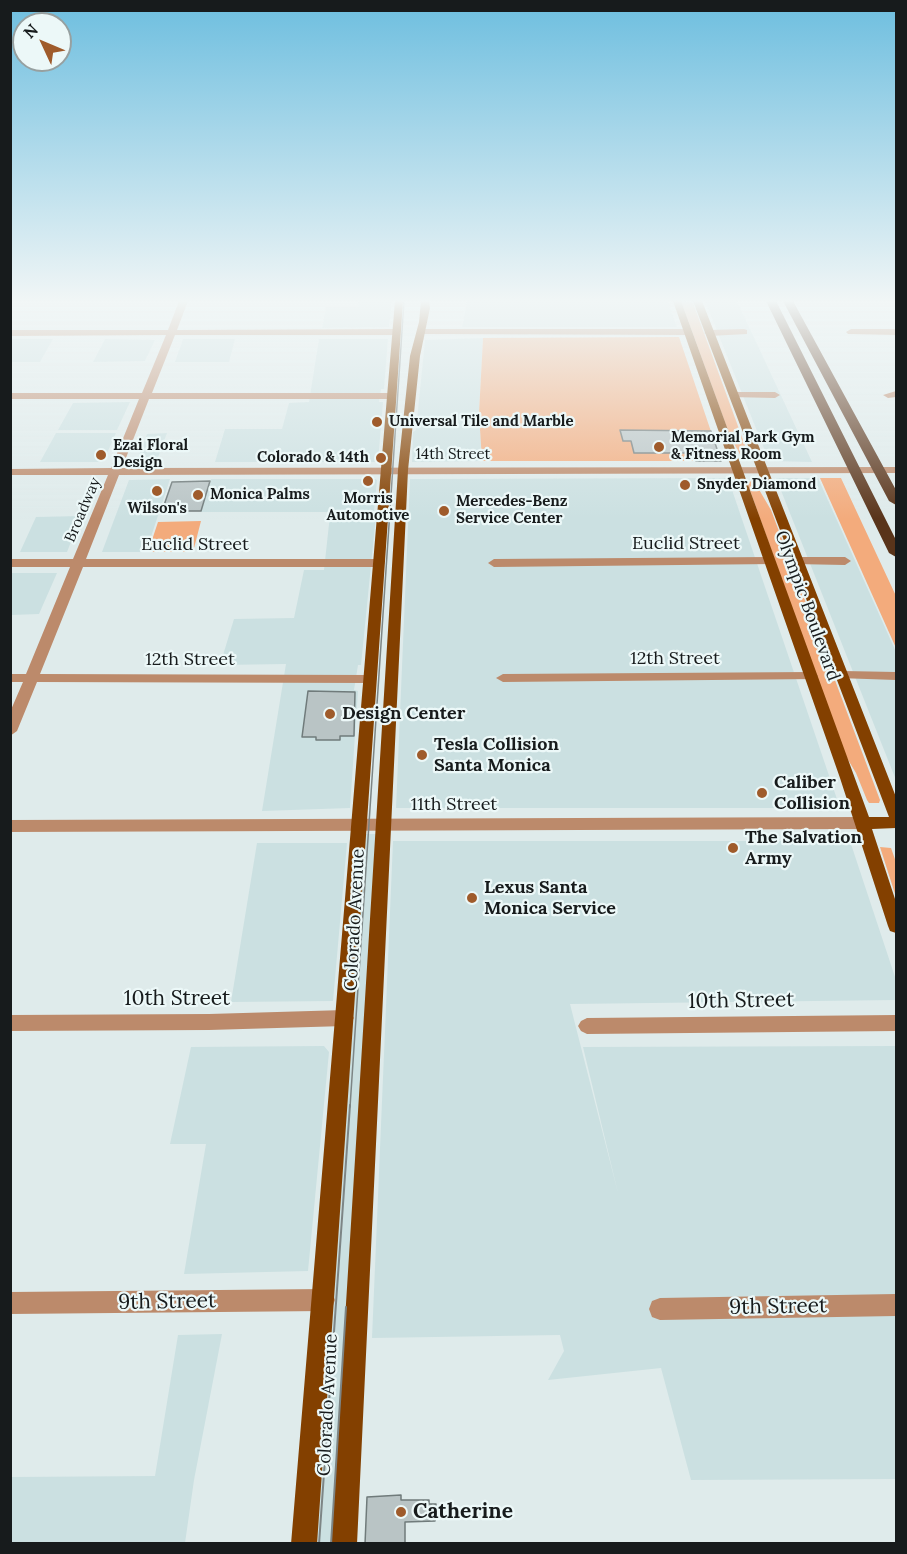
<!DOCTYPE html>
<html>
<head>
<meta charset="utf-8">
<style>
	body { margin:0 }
	#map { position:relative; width:907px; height:1554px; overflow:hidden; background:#dfebeb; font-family:Lora,serif }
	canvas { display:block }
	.frame { position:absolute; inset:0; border:12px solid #171b1c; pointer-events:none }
	.north { position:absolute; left:12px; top:12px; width:60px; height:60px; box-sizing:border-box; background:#ecf8f8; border:2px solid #97a0a0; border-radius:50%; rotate:314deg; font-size:16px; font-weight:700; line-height:24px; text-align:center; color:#171b1c }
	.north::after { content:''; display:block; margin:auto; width:21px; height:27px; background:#9f5b2b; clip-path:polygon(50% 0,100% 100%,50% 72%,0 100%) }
</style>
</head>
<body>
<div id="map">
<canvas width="907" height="1554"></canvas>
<div class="frame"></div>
<div class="north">N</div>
</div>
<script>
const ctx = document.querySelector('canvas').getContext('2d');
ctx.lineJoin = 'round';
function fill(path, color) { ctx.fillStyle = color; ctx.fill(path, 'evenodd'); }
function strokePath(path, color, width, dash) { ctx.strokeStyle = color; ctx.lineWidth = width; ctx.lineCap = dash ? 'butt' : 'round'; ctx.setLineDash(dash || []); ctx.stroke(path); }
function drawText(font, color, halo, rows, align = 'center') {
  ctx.font = font + ' Lora,serif'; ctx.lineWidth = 4.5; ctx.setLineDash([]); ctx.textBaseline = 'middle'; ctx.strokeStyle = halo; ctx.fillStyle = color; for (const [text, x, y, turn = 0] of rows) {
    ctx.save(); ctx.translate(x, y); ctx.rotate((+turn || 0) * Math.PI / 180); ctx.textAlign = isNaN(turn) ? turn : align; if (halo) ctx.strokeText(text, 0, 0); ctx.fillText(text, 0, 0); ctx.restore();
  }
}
const built = new Path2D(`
	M 359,301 L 392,301 L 389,327 L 322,328 L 326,307 L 358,307 Z
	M 467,301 L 668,301 L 677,327 L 462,327 Z
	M 705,301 L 737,301 L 812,462 L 769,461 Z
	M 483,338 L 479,413 L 482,461 L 412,462 L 413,432 L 416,430 L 425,340 Z
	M 11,339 L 53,339 L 40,362 L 11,362 Z
	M 105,339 L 155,340 L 145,361 L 93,362 Z
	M 183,339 L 235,339 L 229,362 L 175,362 Z
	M 319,339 L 388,339 L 384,389 L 381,389 L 379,402 L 383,402 L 378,462 L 215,462 L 225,429 L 282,429 L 289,403 L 309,402 Z
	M 130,402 L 117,430 L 58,430 L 73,403 Z
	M 56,433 L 116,433 L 103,462 L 40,462 Z
	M 167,433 L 156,463 L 136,463 L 147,434 Z
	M 728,478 L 840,808 L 396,808 L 410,479 Z
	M 776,478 L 818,478 L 896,652 L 896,780 Z
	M 170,479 L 146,552 L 102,552 L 129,480 Z
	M 211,479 L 375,479 L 377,480 L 374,512 L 201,512 Z
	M 330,515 L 376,515 L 361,665 L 358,665 L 354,690 L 358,691 L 350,808 L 262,811 L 286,664 L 220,665 L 234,619 L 294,618 L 304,570 L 324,570 Z
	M 81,516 L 67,552 L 20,552 L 36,517 Z
	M 11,573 L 57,573 L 39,614 L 11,615 Z
	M 363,834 L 379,834 L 337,1543 L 313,1544 Z
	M 393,841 L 850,841 L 896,980 L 896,1000 L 570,1004 L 618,1193 L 583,1047 L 896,1046 L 896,1479 L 691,1480 L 661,1368 L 548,1380 L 564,1351 L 560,1335 L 372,1338 Z
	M 257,843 L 347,843 L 333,1001 L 231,1002 Z
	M 324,1046 L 329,1052 L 308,1271 L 184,1274 L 206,1144 L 170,1144 L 191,1047 Z
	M 222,1334 L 194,1480 L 185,1543 L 11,1543 L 11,1477 L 155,1476 L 178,1335 Z`);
const green = new Path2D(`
	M 681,301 L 693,303 L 750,459 L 742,458 L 730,436 Z
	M 676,337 L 679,337 L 721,461 L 482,461 L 479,413 L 483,338 Z
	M 820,478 L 841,478 L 896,596 L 896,648 Z
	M 754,481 L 771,510 L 880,800 L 879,803 L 869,803 L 867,800 L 856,773 L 844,753 L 747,482 Z
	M 201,521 L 193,552 L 148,552 L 158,522 Z
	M 880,847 L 891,848 L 896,862 L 896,897 Z`);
const building = new Path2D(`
	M 620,430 L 711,431 L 721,461 L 696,461 L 694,453 L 634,453 L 631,441 L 623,441 Z
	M 210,481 L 201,511 L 162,511 L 172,482 Z
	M 308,691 L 355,692 L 354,736 L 340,736 L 340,740 L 316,740 L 316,737 L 302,737 Z
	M 401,1495 L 401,1500 L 429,1500 L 429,1504 L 436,1504 L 435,1521 L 405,1522 L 405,1544 L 365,1544 L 367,1497 Z`);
const minor = new Path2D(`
	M 179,301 L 188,301 L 177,330 L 396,329 L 401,332 L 396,335 L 175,335 L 152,393 L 391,393 L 396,396 L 391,399 L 149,399 L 122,468 L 896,467 L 896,473 L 119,475 L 86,559 L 379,559 L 385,563 L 379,567 L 83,567 L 40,674 L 370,675 L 377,679 L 370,683 L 37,682 L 17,731 L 10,736 L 10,712 L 23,682 L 10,682 L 10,674 L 26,674 L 70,567 L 10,567 L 10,559 L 73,559 L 108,475 L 10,475 L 10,469 L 111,468 L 139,399 L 10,399 L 10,393 L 142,393 L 166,335 L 10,336 L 10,330 L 168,330 Z
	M 420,329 L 687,329 L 692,332 L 687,335 L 417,334 L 417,330 Z
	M 744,329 L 747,330 L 747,334 L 709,336 L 704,333 L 709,330 Z
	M 851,329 L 896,329 L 896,335 L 848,334 L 846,332 Z
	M 896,391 L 896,397 L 888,398 L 883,395 Z
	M 735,392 L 775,392 L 780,395 L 775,398 L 731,397 L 731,393 Z
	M 770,557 L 774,558 L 774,564 L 494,567 L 488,563 L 494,559 Z
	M 798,557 L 845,557 L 851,561 L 845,565 L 794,564 L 794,558 Z
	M 843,671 L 896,672 L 896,680 L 838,678 L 836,675 L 838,672 Z
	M 811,672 L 816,673 L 818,676 L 816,679 L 503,682 L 496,678 L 503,674 Z
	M 863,817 L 869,819 L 871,823 L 869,827 L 863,829 L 10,832 L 10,820 Z
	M 345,1010 L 351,1013 L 354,1018 L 351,1023 L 345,1026 L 209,1030 L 10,1031 L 10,1015 L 209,1014 Z
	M 896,1015 L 896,1031 L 587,1034 L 581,1031 L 578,1026 L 581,1021 L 587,1018 Z
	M 324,1289 L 332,1292 L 335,1300 L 332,1308 L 324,1311 L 10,1314 L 10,1292 Z
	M 896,1294 L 896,1316 L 660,1320 L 652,1317 L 649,1309 L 652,1301 L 660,1298 Z`);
const major = new Path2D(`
	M 395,301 L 403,301 L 317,1544 L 291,1544 Z
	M 421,301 L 429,301 L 430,308 L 420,356 L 408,470 L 357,1544 L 331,1544 L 398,470 L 410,356 L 419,322 Z
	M 673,301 L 681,301 L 869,817 L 889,817 L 693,301 L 702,301 L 896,797 L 896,828 L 872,829 L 896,902 L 896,933 L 890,931 L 888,926 L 840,778 Z`);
const highway = new Path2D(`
	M 766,301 L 776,301 L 896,540 L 896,557 L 889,553 Z
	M 783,301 L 793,301 L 896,490 L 896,505 L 889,501 Z`);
const tramFar1 = new Path2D(`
	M 350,1107 L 404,301`);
const tram = new Path2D(`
	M 319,1544 L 350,1105
	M 331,1544 L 346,1307`);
const markers = [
	[377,422,6,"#9f5b2b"],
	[659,447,6,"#9f5b2b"],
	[101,455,6,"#9f5b2b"],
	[381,458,6,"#9f5b2b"],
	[368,481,6,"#9f5b2b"],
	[685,485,6,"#9f5b2b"],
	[157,491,6,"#9f5b2b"],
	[198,495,6,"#9f5b2b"],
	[444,511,6,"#9f5b2b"],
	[330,714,6,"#9f5b2b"],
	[422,755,6,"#9f5b2b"],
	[762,793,6,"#9f5b2b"],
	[733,848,6,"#9f5b2b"],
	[472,898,6,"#9f5b2b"],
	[401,1512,6,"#9f5b2b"]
];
const farPoinames = [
	["Universal Tile and Marble",389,422],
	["Memorial Park Gym",671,438],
	["& Fitness Room",671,455],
	["Ezai Floral",113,446],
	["Design",113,463],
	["Colorado & 14th",369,458,"right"],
	["Snyder Diamond",697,485],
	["Monica Palms",210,495],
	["Morris",368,499,"center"],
	["Automotive",368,516,"center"],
	["Mercedes-Benz",456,502],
	["Service Center",456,519],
	["Wilson's",157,509,"center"]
];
const farStreetnames = [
	["14th Street",453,455],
	["Broadway",83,510,-67]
];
const streetNames = [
	["Euclid Street",686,544],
	["Euclid Street",195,545],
	["Olympic Boulevard",807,606,70],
	["12th Street",675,659],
	["12th Street",190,660],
	["11th Street",454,805],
	["Colorado Avenue",355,920,-87],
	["Colorado Avenue",328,1405,-87]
];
const poiNames = [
	["Design Center",342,714],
	["Tesla Collision",434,745],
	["Santa Monica",434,766],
	["Caliber",774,783],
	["Collision",774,804],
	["The Salvation",745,838],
	["Army",745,859],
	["Lexus Santa",484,888],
	["Monica Service",484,909]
];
const nearStreetnames = [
	["10th Street",177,999],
	["10th Street",741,1001,-1],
	["9th Street",167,1302,-1],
	["9th Street",778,1307,-1]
];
const nearPoinames = [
	["Catherine",413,1512]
];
fill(built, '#cbe0e1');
fill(green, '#f3ab7c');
fill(building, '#b9c4c5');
strokePath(building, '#707b7b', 1.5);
fill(minor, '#bc8a6b');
fill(major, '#834000');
fill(highway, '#59341a');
strokePath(tramFar1, '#7d8585', 1.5);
strokePath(tram, '#7d8585', 2);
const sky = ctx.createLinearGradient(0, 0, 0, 519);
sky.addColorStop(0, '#6dbedf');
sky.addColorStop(0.58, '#f1f6f6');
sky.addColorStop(1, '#f1f6f600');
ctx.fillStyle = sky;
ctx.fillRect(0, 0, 907, 519);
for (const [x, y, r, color] of markers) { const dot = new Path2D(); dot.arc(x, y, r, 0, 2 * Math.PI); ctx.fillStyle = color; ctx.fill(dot); strokePath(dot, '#ecf8f8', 2); }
drawText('bold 15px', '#171b1c', '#ecf8f8', farPoinames, 'left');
drawText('15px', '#171b1c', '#ecf8f8', farStreetnames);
drawText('18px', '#171b1c', '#ecf8f8', streetNames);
drawText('bold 18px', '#171b1c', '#ecf8f8', poiNames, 'left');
drawText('21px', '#171b1c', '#ecf8f8', nearStreetnames);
drawText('bold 21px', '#171b1c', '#ecf8f8', nearPoinames, 'left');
</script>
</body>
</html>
